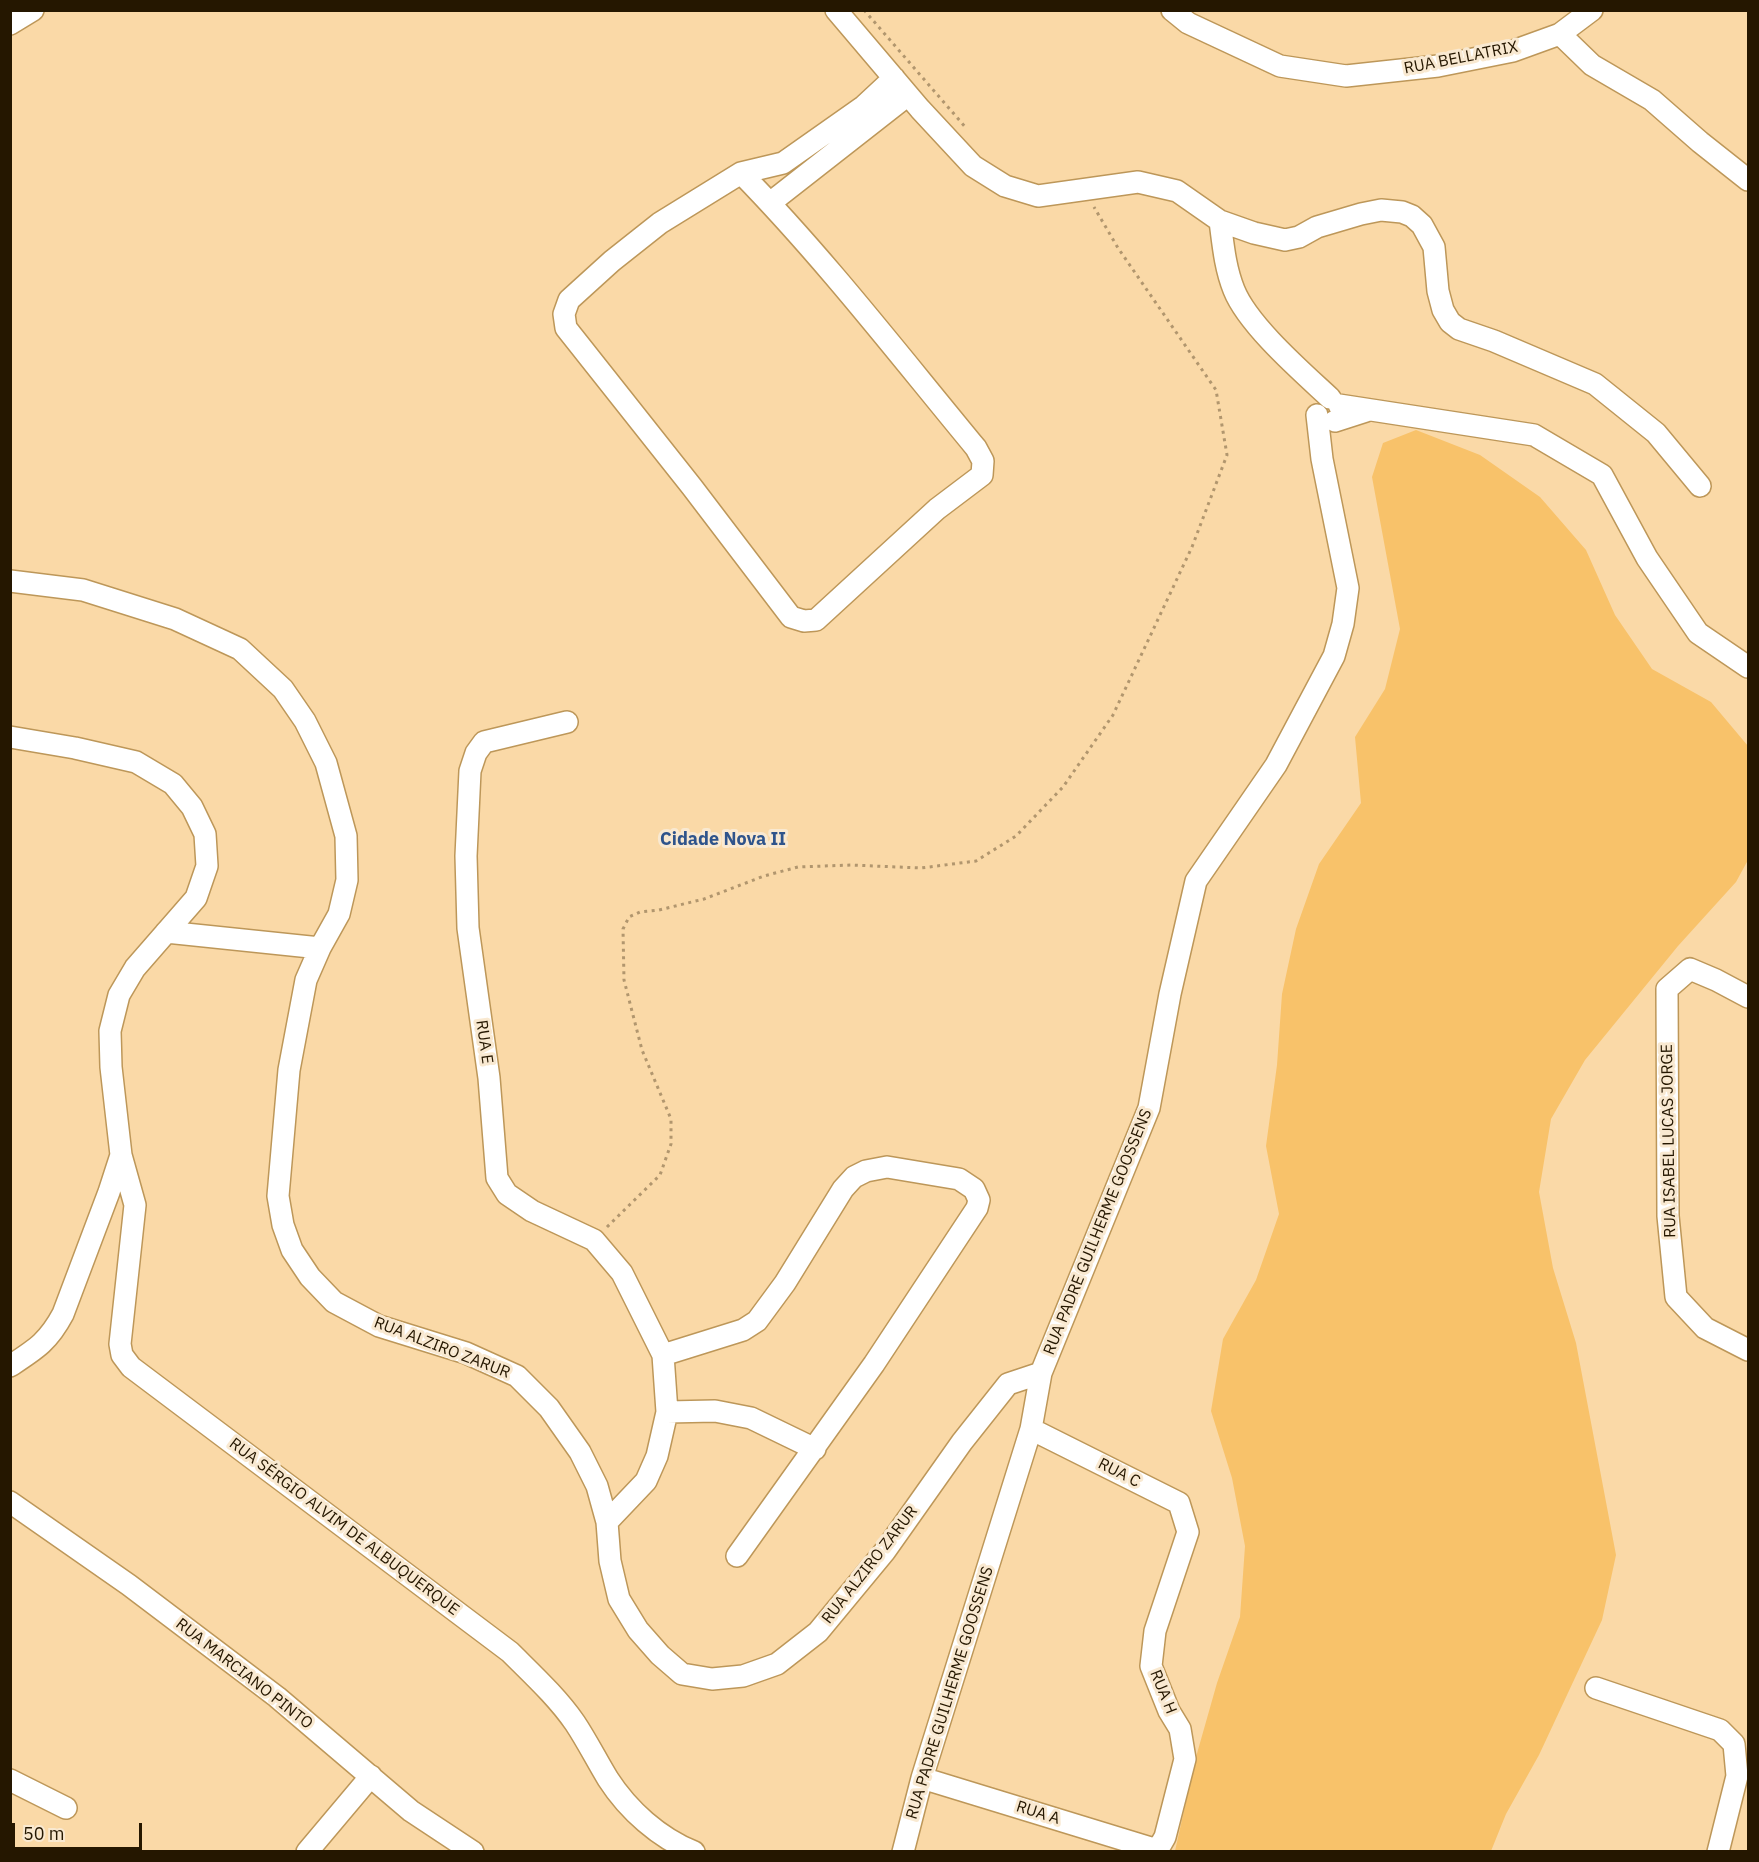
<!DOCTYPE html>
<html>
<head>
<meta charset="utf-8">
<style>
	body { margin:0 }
	#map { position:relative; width:1759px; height:1862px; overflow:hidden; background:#fad9a7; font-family:"IBM Plex Sans",sans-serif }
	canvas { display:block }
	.frame { position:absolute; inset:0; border:12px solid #251700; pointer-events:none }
	.scale { position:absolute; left:12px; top:1823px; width:130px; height:27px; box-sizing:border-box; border:3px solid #251700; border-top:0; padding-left:8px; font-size:18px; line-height:21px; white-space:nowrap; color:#251700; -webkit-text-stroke:4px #f9e9d1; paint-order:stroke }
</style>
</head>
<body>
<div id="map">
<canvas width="1759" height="1862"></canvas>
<div class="frame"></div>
<div class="scale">50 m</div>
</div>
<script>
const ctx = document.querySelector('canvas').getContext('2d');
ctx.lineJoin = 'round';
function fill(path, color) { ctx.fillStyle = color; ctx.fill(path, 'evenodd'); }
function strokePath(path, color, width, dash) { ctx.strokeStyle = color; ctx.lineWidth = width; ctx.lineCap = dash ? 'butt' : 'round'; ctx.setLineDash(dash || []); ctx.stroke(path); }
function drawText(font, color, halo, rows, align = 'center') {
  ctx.font = font + ' "IBM Plex Sans",sans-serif'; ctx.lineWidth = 6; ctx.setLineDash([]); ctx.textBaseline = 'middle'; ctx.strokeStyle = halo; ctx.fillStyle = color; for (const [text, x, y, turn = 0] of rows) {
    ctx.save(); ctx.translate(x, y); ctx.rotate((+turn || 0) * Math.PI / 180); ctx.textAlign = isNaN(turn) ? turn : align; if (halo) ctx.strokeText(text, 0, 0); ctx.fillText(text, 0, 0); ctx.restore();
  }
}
const green = new Path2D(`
	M 1416,430 L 1480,455 L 1540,497 L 1586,550 L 1615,615 L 1652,669 L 1711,702 L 1748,746 L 1748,860 L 1736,882 L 1678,946 L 1585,1060 L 1551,1119 L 1539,1192 L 1553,1268 L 1576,1343 L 1616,1555 L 1602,1620 L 1539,1755 L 1506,1814 L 1491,1851 L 1175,1851 L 1196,1757 L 1217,1683 L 1240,1617 L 1245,1546 L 1232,1478 L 1211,1411 L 1223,1339 L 1256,1280 L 1279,1214 L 1266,1146 L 1277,1065 L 1282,994 L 1296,929 L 1319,864 L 1361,803 L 1355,737 L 1385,689 L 1400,629 L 1372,477 L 1383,443 Z`);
const path = new Path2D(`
	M 864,10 L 967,129
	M 607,1227 L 660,1175 L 671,1144 L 671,1119 L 642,1050 L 624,980 L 623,929 L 629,917 L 640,912 L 659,910 L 704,899 L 764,876 L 798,867 L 851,865 L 921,868 L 976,861 L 1016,836 L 1063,787 L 1113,715 L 1192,547 L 1227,455 L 1216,390 L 1118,248 L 1094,207`);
const minor = new Path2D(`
	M 836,10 L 920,109 L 973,166 L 1005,186 L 1038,196 L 1138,182 L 1177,191 L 1220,221 L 1254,233 L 1285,240 L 1299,237 L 1317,227 L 1361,214 L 1381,210 L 1402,212 L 1412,216 L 1422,225 L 1434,247 L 1438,291 L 1443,310 L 1450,322 L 1459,329 L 1494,341 L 1595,384 L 1656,433 L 1700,486
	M 1172,10 L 1188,23 L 1280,66 L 1346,76 L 1438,66 L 1513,51 L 1560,34 L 1592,10
	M 10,24 L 33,10
	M 1560,34 L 1592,65 L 1652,100 L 1700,142 L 1748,180
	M 741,173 C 825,259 899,355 976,448 L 983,461 L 982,475 L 937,509 L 816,620 L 804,621 L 791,617 L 692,487 L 566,328 L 564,314 L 569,300 L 612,261 L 660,223 L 741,173 L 783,163 L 864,106 L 894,78
	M 770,203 L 908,95
	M 1220,221 C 1223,244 1225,268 1234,290 C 1248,325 1301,371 1330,398
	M 1339,405 L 1534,435 L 1602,475 L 1647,558 L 1698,633 L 1748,667
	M 1335,421 L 1366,411
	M 10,581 L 83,590 L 175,619 L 240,649 L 283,689 L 305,721 L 326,763 L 346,836 L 347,880 L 339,914 L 320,948 L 306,980 L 289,1070 L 278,1196 L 283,1225 L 292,1250 L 310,1277 L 334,1302 L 379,1326 L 466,1353 L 517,1376 L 549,1408 L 580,1452 L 597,1486 L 607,1522 L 610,1561 L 619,1599 L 638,1630 L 660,1655 L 682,1674 L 712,1679 L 743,1676 L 777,1664 L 818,1632 L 885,1551 L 962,1442 L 1008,1384 L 1041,1373
	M 567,722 L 484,742 L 476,753 L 470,771 L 466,856 L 468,928 L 489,1078 L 497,1178 L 507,1194 L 532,1211 L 594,1240 L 622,1273 L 663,1355 L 667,1412 L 657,1456 L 646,1481 L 607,1522
	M 10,737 L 75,748 L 136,762 L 173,784 L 192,807 L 205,834 L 207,866 L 196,898 L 135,968 L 119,995 L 110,1031 L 111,1067 L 121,1155 L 109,1192 L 63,1314 C 48,1342 36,1349 10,1366
	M 166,932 L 320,948
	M 1748,997 L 1716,980 L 1690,969 L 1667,989 L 1668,1216 L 1676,1297 L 1705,1328 L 1748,1350
	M 121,1155 L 135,1205 L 120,1344 L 122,1355 L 131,1367 L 510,1652 C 533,1675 557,1697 575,1723 C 587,1741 597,1761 608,1779 C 628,1810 659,1838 694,1852
	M 663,1355 L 743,1330 L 757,1321 L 785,1283 L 843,1189 L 854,1177 L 866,1171 L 887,1167 L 959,1179 L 974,1189 L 979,1200 L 977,1208 L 874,1364 L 737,1556
	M 667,1412 L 715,1411 L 751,1418 L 815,1449
	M 1031,1429 L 1179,1503 L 1188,1532 L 1155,1631 L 1151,1666 L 1169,1711 L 1180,1729 L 1185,1759 L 1165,1837 L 1161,1844 L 1154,1849
	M 10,1502 L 129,1585 L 277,1697 L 411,1811 L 473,1852
	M 1596,1688 L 1720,1730 L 1734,1744 L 1737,1776 L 1718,1852
	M 922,1778 L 1154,1849
	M 10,1780 L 66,1808
	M 307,1852 L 371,1776
	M 903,1852 L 922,1778 L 1031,1429 L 1041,1373 L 1149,1108 L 1170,994 L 1196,881 L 1276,765 L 1334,656 L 1343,624 L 1348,588 L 1322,459 L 1317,415`);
const streetNames = [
	["RUA BELLATRIX",1461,58,-11],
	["RUA E",484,1042,82],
	["RUA ISABEL LUCAS JORGE",1669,1141,-91],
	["RUA PADRE GUILHERME GOOSSENS",1098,1232,-68],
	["RUA ALZIRO ZARUR",442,1348,21],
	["RUA C",1119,1473,27],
	["RUA SÉRGIO ALVIM DE ALBUQUERQUE",344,1527,37],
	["RUA ALZIRO ZARUR",870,1565,-52],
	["RUA MARCIANO PINTO",244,1674,38],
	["RUA H",1163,1692,68],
	["RUA PADRE GUILHERME GOOSSENS",950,1693,-73],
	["RUA A",1038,1813,17]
];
const neighbourhoodNames = [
	["Cidade Nova II",723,840]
];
fill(green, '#f8c26a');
strokePath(minor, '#bd9759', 24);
strokePath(path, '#b1966e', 3, [3, 4.5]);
strokePath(minor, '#fff', 21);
drawText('16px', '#251700', '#f9e9d1', streetNames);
drawText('bold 18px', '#2f548b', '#f9e9d1', neighbourhoodNames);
</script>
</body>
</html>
